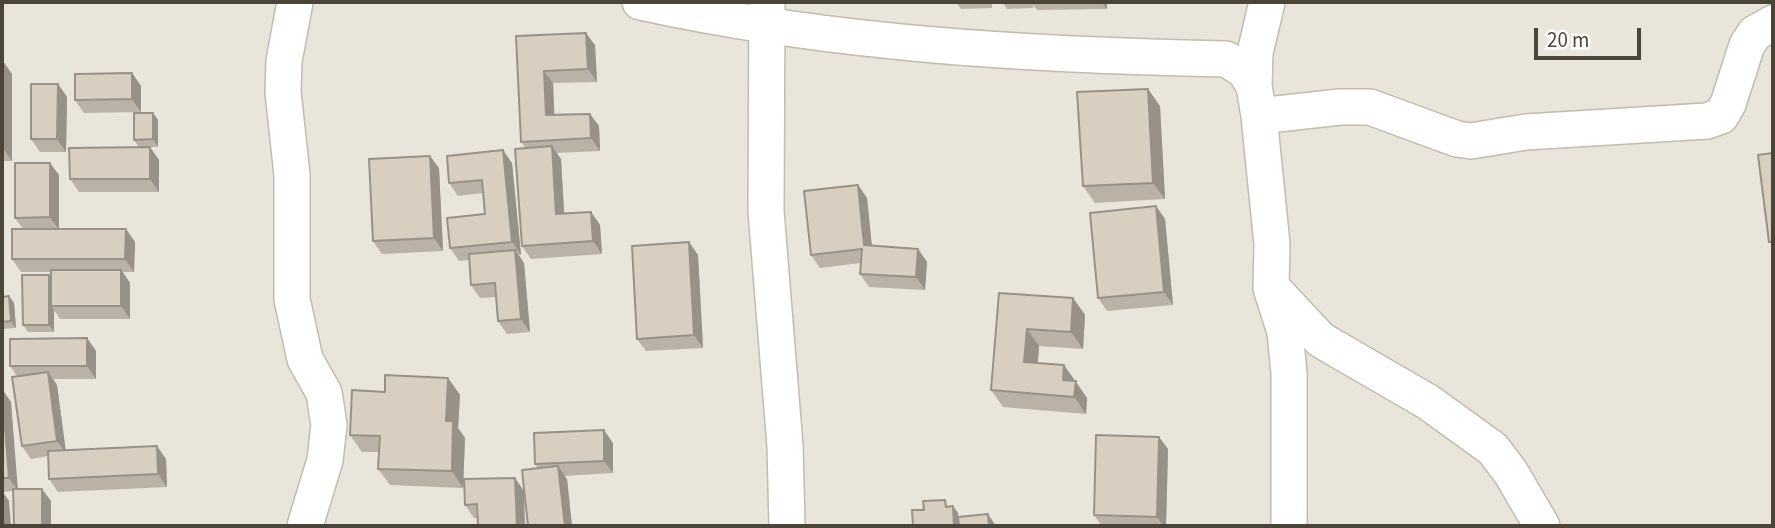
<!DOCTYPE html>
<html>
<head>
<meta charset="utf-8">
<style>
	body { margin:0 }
	#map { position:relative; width:1775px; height:528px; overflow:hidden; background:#f6f3ec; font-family:"Source Sans 3",sans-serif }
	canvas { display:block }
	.frame { position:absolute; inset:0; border:4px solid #4b4439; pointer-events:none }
	.scale { position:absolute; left:1534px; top:28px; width:107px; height:32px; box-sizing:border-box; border:4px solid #4b4439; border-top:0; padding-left:9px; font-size:21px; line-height:24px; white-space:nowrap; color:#4b4439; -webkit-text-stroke:5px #fff; paint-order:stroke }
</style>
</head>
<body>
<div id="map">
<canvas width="1775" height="528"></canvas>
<div class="frame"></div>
<div class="scale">20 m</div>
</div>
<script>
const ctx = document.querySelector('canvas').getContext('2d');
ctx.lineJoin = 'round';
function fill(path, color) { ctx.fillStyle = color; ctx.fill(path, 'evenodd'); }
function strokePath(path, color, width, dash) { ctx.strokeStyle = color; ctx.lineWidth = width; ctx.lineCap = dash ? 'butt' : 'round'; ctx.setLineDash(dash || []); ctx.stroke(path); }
const residential = new Path2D(`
	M 2,2 L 1773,2 L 1773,526 L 2,526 Z`);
const minor = new Path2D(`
	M 295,2 L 284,61 L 283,92 L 292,175 L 292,299 L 305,359 L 324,393 L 329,425 L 325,460 L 305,526
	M 640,2 C 832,44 1030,55 1226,59 L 1244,70 L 1254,86 L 1259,116 L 1272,244 L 1271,288 L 1285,332 L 1289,373 L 1289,526
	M 767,2 L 766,211 L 785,446 L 787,526
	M 1254,86 L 1255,53 L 1267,2
	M 1259,116 L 1340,107 L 1370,107 L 1457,139 L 1471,141 L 1526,132 L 1707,121 L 1721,116 L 1728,104 L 1747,45 L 1755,33 L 1773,23
	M 1277,293 L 1321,340 L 1428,402 L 1493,449 L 1511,473 L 1542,526`);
const wall = new Path2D(`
	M 956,2 L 992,2 L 992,8 L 961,9 Z
	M 1002,2 L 1107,2 L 1107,9 L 1037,10 L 1033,5 L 1033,8 L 1007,9 Z
	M 516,36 L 595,45 L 597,82 L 553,83 L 554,115 L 590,114 L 599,126 L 600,151 L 556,153 L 561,159 L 564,214 L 591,212 L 600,225 L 602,254 L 531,259 L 522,246 L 526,148 L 521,142 Z
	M 2,61 L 12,74 L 12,161 L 2,161 Z
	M 132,73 L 141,86 L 141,112 L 84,113 L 75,100 Z
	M 58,84 L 67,97 L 66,152 L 40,152 L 31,139 Z
	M 1160,106 L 1165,199 L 1095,203 L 1083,186 Z
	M 153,113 L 158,120 L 158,147 L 139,147 L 134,140 Z
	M 150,147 L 159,160 L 159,192 L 79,192 L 70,179 Z
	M 50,163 L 59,175 L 59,229 L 126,229 L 135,242 L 134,272 L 123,272 L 130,283 L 130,319 L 60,319 L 54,310 L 54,332 L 28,332 L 23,325 L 51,278 L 51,272 L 21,272 L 12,259 L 23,229 L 15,218 Z
	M 512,163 L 521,255 L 519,255 L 524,263 L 530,332 L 507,334 L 498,321 L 496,297 L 480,298 L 471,285 L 470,260 L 459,261 L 450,248 L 485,214 L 483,193 L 458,196 L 449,183 Z
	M 439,168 L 443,251 L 382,254 L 373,241 Z
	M 858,185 L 867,198 L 872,246 L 918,249 L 927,262 L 925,290 L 869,287 L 860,274 L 861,263 L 820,268 L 811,255 Z
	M 1156,206 L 1165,219 L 1173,305 L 1107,311 L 1098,298 Z
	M 698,255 L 703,348 L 646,351 L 637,339 Z
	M 999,293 L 1073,298 L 1085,315 L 1083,349 L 1039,346 L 1038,363 L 1064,365 L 1087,398 L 1086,414 L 1003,407 L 991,390 Z
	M 9,296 L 14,303 L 16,328 L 2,329 L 2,297 Z
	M 87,338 L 96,351 L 96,379 L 53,379 L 57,385 L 66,451 L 166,459 L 167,487 L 58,492 L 49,479 L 48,456 L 31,459 L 22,446 L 17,376 L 10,366 Z
	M 448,378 L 460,395 L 458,428 L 465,438 L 463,488 L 390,485 L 378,469 L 379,452 L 362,452 L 350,435 L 385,392 Z
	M 2,389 L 11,402 L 17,489 L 42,489 L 51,501 L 51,526 L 14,526 L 13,491 L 3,492 L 9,501 L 2,526 Z
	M 1159,437 L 1168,449 L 1166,526 L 1102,526 L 1094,515 Z
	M 613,443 L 613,473 L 564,476 L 567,479 L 572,526 L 528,526 L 524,492 L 477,518 L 474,518 L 465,505 L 524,491 L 538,468 L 535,464 Z`);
const shadedWall = new Path2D(`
	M 1102,2 L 1107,2 L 1107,9 Z
	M 586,33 L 595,45 L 597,82 L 588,69 Z
	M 3,61 L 12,74 L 12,161 L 3,148 Z
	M 544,71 L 553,83 L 555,128 L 546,115 Z
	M 132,73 L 141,86 L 141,112 L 132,99 Z
	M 58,84 L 67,97 L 66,152 L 57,139 Z
	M 1148,89 L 1160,106 L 1165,199 L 1153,183 Z
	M 153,113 L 158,120 L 158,147 L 153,139 Z
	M 590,114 L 599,126 L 600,151 L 591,138 Z
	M 552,146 L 561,159 L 565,227 L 556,214 Z
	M 150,147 L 159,160 L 159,192 L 150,179 Z
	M 503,150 L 512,163 L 521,255 L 512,242 Z
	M 430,156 L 439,168 L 443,251 L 434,238 Z
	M 50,163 L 59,175 L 59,230 L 50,217 Z
	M 858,185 L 867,198 L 873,258 L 864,245 Z
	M 1156,206 L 1165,219 L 1173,305 L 1164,292 Z
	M 591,212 L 600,225 L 602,254 L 593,241 Z
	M 126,229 L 135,242 L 134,272 L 125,259 Z
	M 689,242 L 698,255 L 703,348 L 694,335 Z
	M 918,249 L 927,262 L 925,290 L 916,277 Z
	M 515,250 L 524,263 L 530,332 L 521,319 Z
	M 121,270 L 130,283 L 130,319 L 121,306 Z
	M 49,275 L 54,282 L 51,306 L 54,310 L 54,332 L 49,325 Z
	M 9,296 L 14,303 L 16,328 L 11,321 Z
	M 1073,298 L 1085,315 L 1083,349 L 1071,332 Z
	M 1027,329 L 1039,346 L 1036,379 L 1024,362 Z
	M 87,338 L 96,351 L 96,379 L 87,366 Z
	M 1064,365 L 1087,398 L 1086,414 L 1063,380 Z
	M 48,372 L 57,385 L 66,454 L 57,441 Z
	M 448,378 L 460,395 L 458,428 L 465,438 L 463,488 L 452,471 L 446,421 Z
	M 2,389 L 11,402 L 18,491 L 9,478 Z
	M 604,430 L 613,443 L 613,473 L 604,461 Z
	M 1159,437 L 1168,449 L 1166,526 L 1163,526 L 1157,517 Z
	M 157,446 L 166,459 L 167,487 L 158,474 Z
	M 558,466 L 567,479 L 572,526 L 565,526 Z
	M 515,478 L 524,491 L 525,526 L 517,526 Z
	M 42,489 L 51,501 L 51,526 L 42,526 Z
	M 2,491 L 9,501 L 11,526 L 3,526 Z
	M 953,506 L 958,513 L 959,526 L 954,526 Z
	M 988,514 L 996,526 L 989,526 Z`);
const building = new Path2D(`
	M 586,33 L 588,69 L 544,71 L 546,115 L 590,114 L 591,138 L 521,142 L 516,36 Z
	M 2,61 L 3,61 L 3,148 L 2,148 Z
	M 132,73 L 132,99 L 75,100 L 75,74 Z
	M 31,84 L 58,84 L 57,139 L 31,139 Z
	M 1148,89 L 1153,183 L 1083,186 L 1077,92 Z
	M 134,113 L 153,113 L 153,139 L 134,140 Z
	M 552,146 L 556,214 L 591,212 L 593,241 L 522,246 L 515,149 Z
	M 150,147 L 150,179 L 70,179 L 69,148 Z
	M 503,150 L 512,242 L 450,248 L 447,218 L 485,214 L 482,180 L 449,183 L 447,156 Z
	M 1773,153 L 1773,242 L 1769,242 L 1758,155 Z
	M 430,156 L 434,238 L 373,241 L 369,159 Z
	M 15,163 L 50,163 L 50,217 L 15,218 Z
	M 858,185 L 864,245 L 918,249 L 916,277 L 860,274 L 862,249 L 811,255 L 804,191 Z
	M 1156,206 L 1164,292 L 1098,298 L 1090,213 Z
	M 12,229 L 126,229 L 125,259 L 12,259 Z
	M 689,242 L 694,335 L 637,339 L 632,246 Z
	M 515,250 L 521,319 L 498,321 L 495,283 L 471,285 L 469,254 Z
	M 51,270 L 121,270 L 121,306 L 51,306 Z
	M 22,275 L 49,275 L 49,325 L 23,325 Z
	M 999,293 L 1073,298 L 1071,332 L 1027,329 L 1024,362 L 1064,365 L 1063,380 L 1076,381 L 1074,397 L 991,390 Z
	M 9,296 L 11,321 L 2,322 L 2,297 Z
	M 87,338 L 87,366 L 10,366 L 10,339 Z
	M 48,372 L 57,441 L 22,446 L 12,377 Z
	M 385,375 L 448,378 L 446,421 L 453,421 L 452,471 L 378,469 L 380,436 L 350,435 L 352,390 L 385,392 Z
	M 2,389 L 9,478 L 2,478 Z
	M 604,430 L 604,461 L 535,464 L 534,433 Z
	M 1096,435 L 1159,437 L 1157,517 L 1094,515 Z
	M 157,446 L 158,474 L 49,479 L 48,451 Z
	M 558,466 L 565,526 L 528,526 L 522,470 Z
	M 515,478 L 517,526 L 478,526 L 477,504 L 465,505 L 464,479 Z
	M 13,489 L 42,489 L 42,526 L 14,526 Z
	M 945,500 L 946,507 L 953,506 L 954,526 L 913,526 L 912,510 L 924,510 L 923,501 Z
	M 988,514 L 989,526 L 959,526 L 958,517 Z`);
fill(residential, '#eae5da');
strokePath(minor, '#c2bbae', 38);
strokePath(minor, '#fff', 35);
fill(wall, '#bab2a6');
fill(shadedWall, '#979187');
fill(building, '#d8cfc1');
strokePath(building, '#979187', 2);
</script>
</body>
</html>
